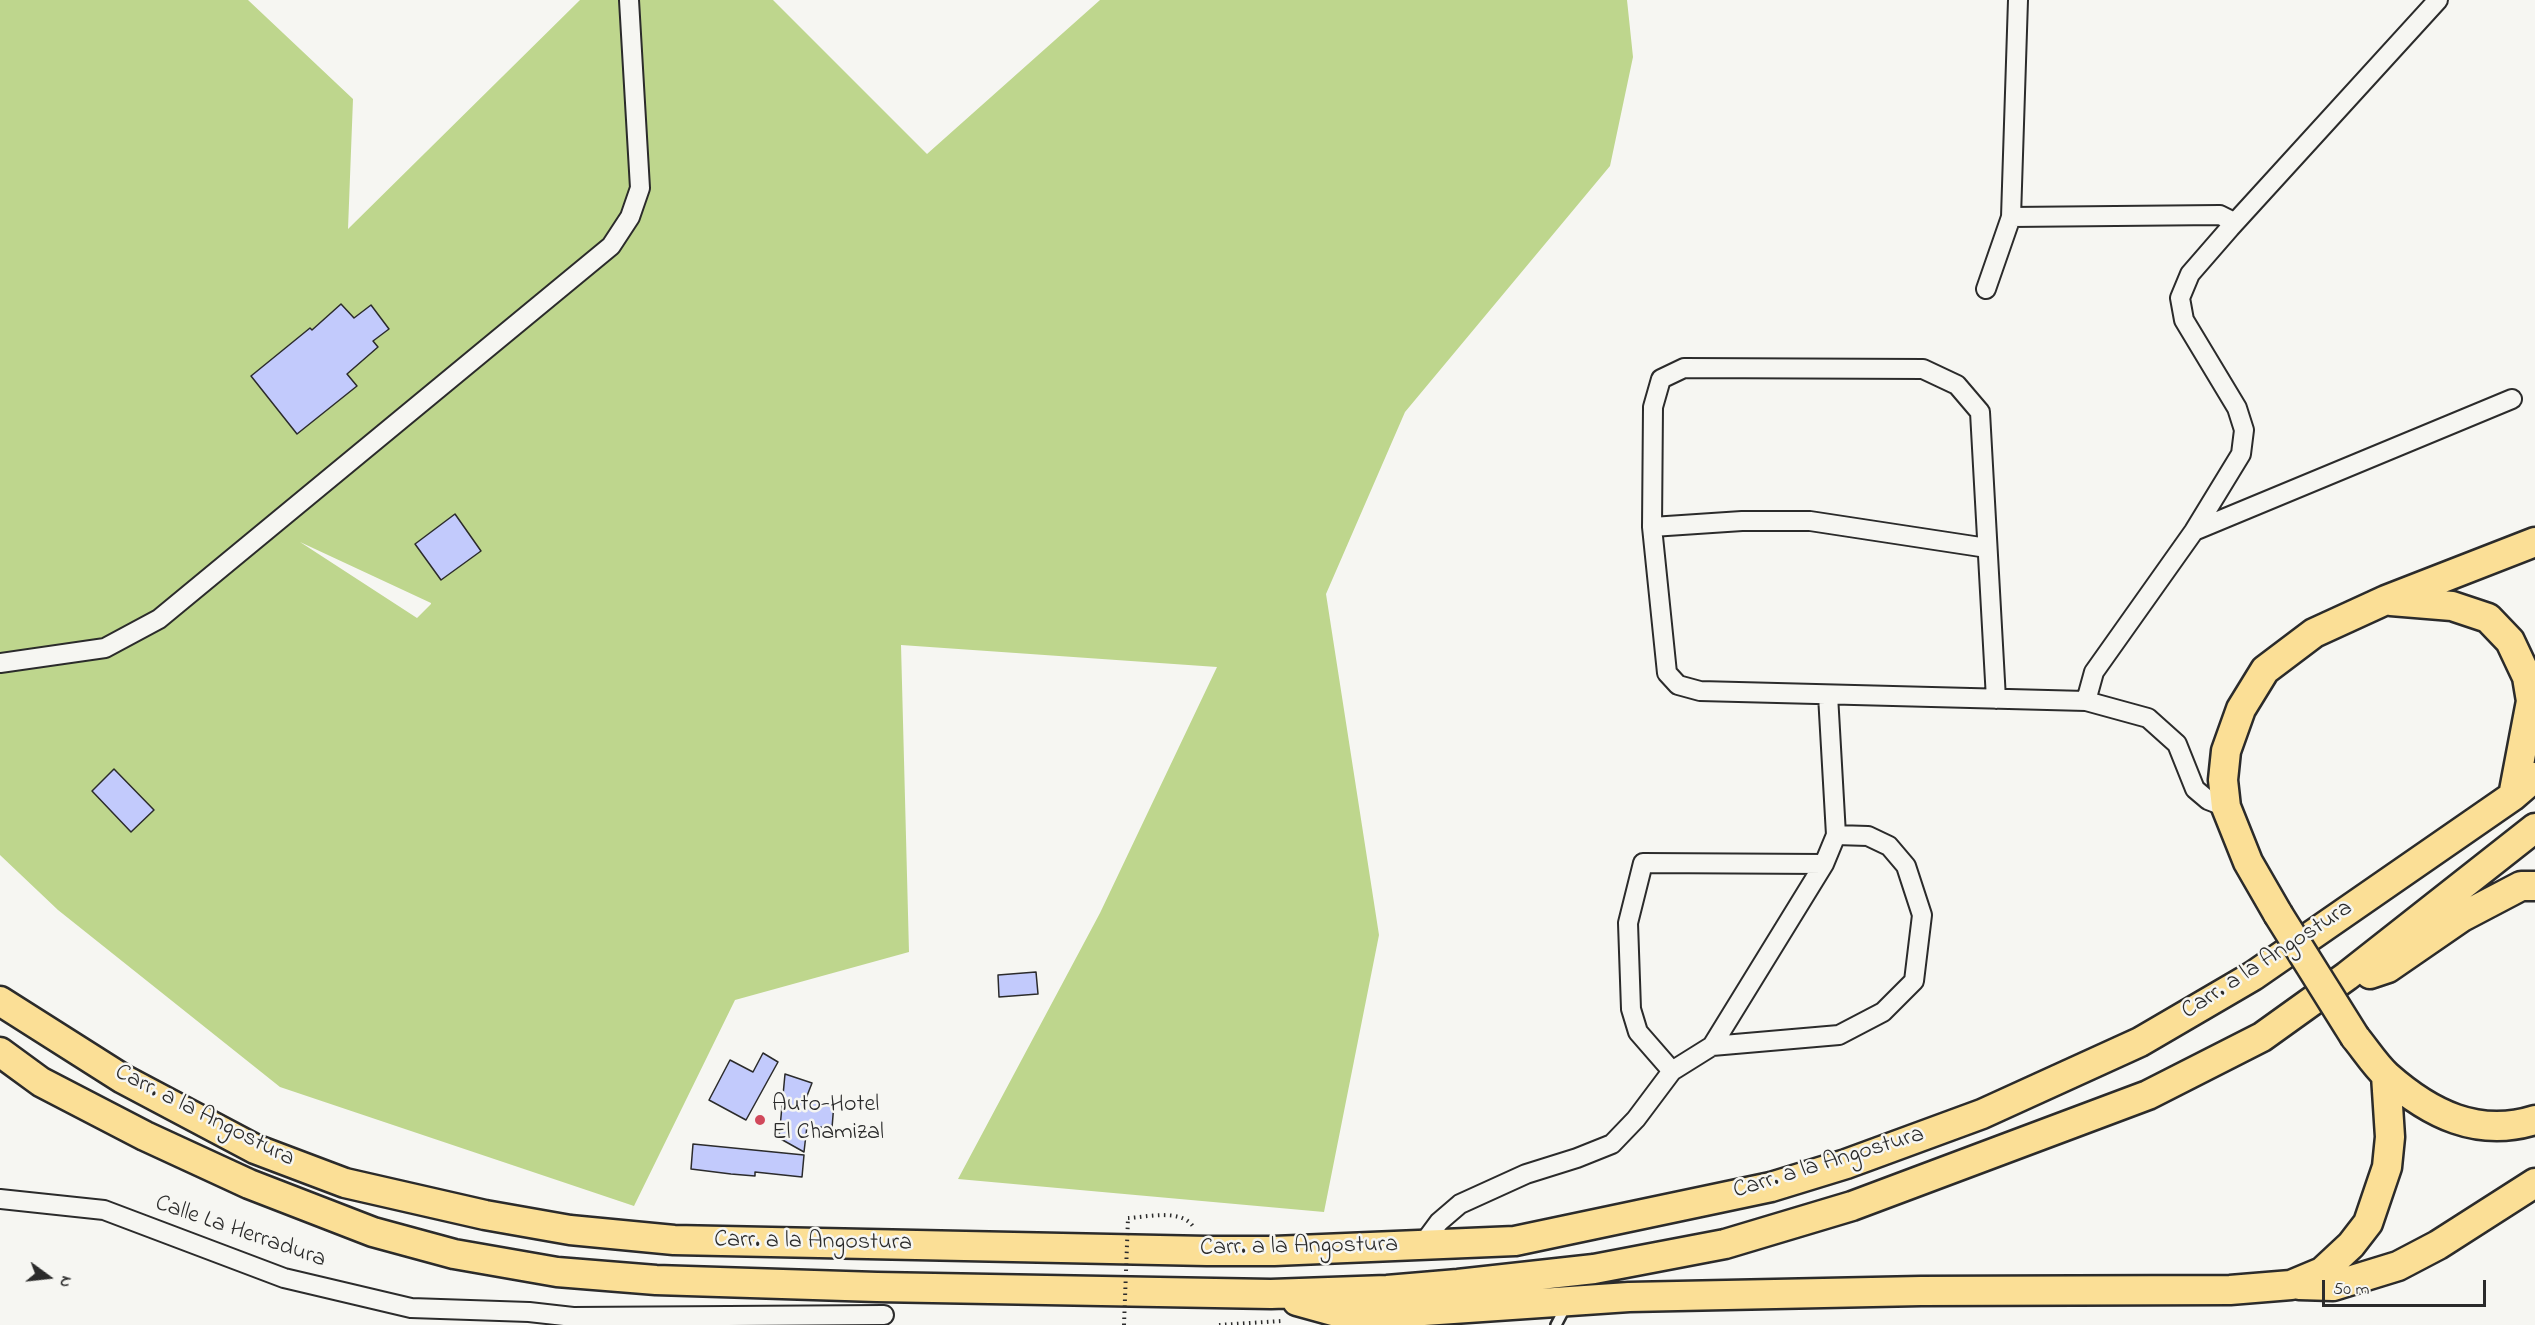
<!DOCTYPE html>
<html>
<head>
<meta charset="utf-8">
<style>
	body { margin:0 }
	#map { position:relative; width:2535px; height:1325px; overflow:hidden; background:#f6f6f2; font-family:"Indie Flower",sans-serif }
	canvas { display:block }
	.north { position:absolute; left:18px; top:1247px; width:60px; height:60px; -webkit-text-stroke:4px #f6f6f2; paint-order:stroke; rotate:105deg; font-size:16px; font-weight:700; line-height:24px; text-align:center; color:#2b2b2b }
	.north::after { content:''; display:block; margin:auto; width:21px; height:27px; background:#2b2b2b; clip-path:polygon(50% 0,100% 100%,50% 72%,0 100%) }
	.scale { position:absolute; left:2322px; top:1280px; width:164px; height:27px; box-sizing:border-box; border:3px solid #2b2b2b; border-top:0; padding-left:8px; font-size:18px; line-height:21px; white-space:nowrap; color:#2b2b2b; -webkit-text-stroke:4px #f6f6f2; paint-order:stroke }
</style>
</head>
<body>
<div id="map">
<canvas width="2535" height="1325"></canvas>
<div class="north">N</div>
<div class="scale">50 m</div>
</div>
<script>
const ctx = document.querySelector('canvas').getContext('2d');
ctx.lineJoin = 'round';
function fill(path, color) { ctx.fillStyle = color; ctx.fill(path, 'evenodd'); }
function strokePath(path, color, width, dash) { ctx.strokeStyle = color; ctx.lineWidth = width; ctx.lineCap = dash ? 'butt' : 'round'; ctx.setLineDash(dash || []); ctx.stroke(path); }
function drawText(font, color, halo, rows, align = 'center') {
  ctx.font = font + ' "Indie Flower",sans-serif'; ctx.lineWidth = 5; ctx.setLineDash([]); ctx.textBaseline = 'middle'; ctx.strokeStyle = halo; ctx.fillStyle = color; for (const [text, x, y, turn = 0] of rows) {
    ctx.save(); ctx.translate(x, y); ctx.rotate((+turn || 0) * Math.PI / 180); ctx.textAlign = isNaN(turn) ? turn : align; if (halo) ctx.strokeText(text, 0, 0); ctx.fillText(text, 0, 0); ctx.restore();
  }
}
const green = new Path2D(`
	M 0,0 L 248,0 L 353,99 L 348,229 L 580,0 L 773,0 L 927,154 L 1100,0 L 1627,0 L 1633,57 L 1610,166 L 1405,412 L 1326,594 L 1379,935 L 1324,1212 L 958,1179 L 1100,913 L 1217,667 L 901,645 L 909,952 L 735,1000 L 634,1206 L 280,1087 L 58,910 L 0,855 ZM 300,542 L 431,603 L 431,604 L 417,618 Z`);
const building = new Path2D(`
	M 341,304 L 354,318 L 371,305 L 389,329 L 373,341 L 378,347 L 347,374 L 357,386 L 297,434 L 251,376 L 310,328 L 312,330 Z
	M 455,514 L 481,551 L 441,580 L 415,544 Z
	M 114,769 L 154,810 L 131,832 L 92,791 Z
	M 1036,972 L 1038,994 L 999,997 L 998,975 Z
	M 763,1053 L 778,1062 L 746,1120 L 709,1100 L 730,1060 L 753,1072 Z
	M 785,1074 L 812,1083 L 805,1101 L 834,1103 L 832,1128 L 807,1126 L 804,1152 L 779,1138 Z
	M 693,1144 L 804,1155 L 802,1177 L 755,1172 L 755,1176 L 731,1174 L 691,1169 Z`);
const path = new Path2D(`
	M 1128,1218 C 1148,1217 1183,1208 1194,1228
	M 1219,1325 L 1281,1321`);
const service = new Path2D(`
	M 1556,1325 L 1566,1306`);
const minor = new Path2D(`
	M 2011,217 L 2220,215 L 2228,219 L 2230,228 L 2190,274 L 2180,298 L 2184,320 L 2237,408 L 2244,430 L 2241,454 L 2194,531 L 2094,672 L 2086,701
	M 2230,228 L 2438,0
	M 1986,289 L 2011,217 L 2018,0
	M 1652,527 L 1742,521 L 1810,521 L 1987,548
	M 2194,531 L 2512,399
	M 0,663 L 105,648 L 159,619 L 611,246 L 630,217 L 640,188 L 629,0
	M 1996,699 L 1980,412 L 1957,385 L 1923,369 L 1684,368 L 1661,379 L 1653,407 L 1652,527 L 1667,673 L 1678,685 L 1700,691 L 2086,701 L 2148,718 L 2177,744 L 2195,789 L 2208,800 L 2226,807
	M 1712,1046 L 1839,1035 L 1883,1012 L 1914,981 L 1922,915 L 1906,866 L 1889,846 L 1868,836 L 1836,835
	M 1672,1071 L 1638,1032 L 1631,1009 L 1628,923 L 1643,863 L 1824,864
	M 0,1199 L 104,1210 L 284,1278 L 411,1308 L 529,1312 L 573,1317 L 884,1315
	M 1422,1245 L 1439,1222 L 1460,1204 L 1526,1174 L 1577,1158 L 1612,1144 L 1636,1119 L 1672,1071 L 1712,1046 L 1824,864 L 1836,835 L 1828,695`);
const primary = new Path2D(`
	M 2391,601 L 2452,606 L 2488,618 L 2510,641 L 2527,677 L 2531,701 L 2513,796
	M 2278,914 L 2248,862 L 2226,807 L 2223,780 L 2226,751 L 2241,709 L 2265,670 L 2314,633 L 2386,600 L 2535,542
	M 2370,974 L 2388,968 L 2462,917 L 2521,886 L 2535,886
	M 0,1001 L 123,1079 L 255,1149 L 345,1183 L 485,1215 L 570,1230 L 674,1240 L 1207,1251 L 1274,1251 L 1515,1241 L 1771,1187 L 1846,1164 L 1982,1114 L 2140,1042 L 2253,976 L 2513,796 L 2535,777
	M 2355,1037 C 2365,1049 2375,1065 2387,1076 C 2430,1114 2478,1138 2535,1120
	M 0,1052 L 41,1082 L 145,1136 L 249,1184 L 373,1232 L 454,1254 L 557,1272 L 656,1280 L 877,1287 L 1271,1294 L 1387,1290 L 1458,1284 L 1594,1269 L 1725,1244 L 1852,1206 L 2148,1095 L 2262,1037 L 2347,976 L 2535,828
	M 2299,1285 L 2333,1286 L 2398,1266 L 2438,1245 L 2535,1183
	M 1297,1301 L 1351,1316 L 1629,1297 L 1921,1291 L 2230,1290 L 2291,1285 L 2322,1272 L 2351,1245 L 2368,1223 L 2387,1167 L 2390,1137 L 2386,1075`);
const pathBridge = new Path2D(`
	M 1124,1325 L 1128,1218`);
const primaryBridge = new Path2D(`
	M 2278,914 L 2355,1037`);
const markers = [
	[760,1120,6,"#d1495b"]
];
const streetNames = [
	["Carr. a la Angostura",2268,961,-33],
	["Carr. a la Angostura",204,1117,27],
	["Carr. a la Angostura",1829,1164,-17],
	["Calle La Herradura",240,1233,19],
	["Carr. a la Angostura",813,1243,1],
	["Carr. a la Angostura",1299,1248,-1]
];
const poiNames = [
	["Auto-Hotel",772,1106],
	["El Chamizal",772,1134]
];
fill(green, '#bed68d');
fill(building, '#c2cafc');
strokePath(building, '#2b2b2b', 1.5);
strokePath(service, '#2b2b2b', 14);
strokePath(minor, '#2b2b2b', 22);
strokePath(primary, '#2b2b2b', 33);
strokePath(path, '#2b2b2b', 4, [1.5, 4.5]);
strokePath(service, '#f6f6f2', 9);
strokePath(minor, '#f6f6f2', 18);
strokePath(primary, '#fbdf96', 28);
strokePath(primaryBridge, '#2b2b2b', 33, []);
strokePath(pathBridge, '#2b2b2b', 4, [1.5, 4.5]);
strokePath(primaryBridge, '#fbdf96', 28);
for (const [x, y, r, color] of markers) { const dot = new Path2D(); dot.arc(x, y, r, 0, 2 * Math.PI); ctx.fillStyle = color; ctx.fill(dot); strokePath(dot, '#f6f6f2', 2); }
drawText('24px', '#2b2b2b', '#f6f6f2', streetNames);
drawText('24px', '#2b2b2b', '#f6f6f2', poiNames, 'left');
</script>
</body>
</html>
